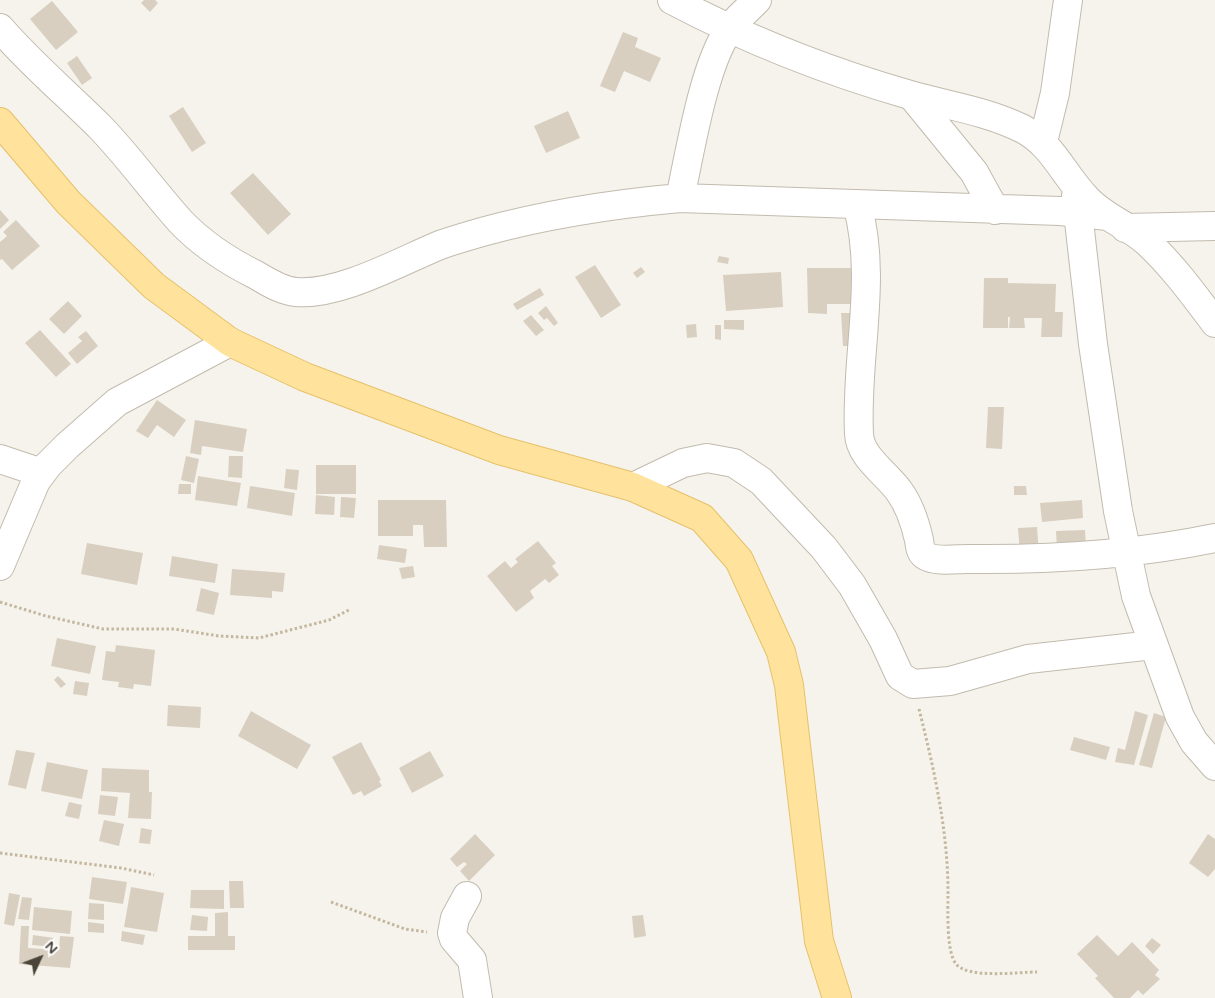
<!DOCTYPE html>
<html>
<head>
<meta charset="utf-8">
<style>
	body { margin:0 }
	#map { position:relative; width:1215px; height:998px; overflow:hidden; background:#f6f3ec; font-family:"Varela Round",sans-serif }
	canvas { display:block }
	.north { position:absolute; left:15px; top:933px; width:50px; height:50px; -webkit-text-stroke:4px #fff; paint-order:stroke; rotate:47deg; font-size:14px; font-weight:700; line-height:20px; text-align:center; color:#4b4439 }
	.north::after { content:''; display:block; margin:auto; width:18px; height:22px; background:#4b4439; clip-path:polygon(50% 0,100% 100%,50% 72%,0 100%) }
</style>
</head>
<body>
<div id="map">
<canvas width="1215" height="998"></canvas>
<div class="north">N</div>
</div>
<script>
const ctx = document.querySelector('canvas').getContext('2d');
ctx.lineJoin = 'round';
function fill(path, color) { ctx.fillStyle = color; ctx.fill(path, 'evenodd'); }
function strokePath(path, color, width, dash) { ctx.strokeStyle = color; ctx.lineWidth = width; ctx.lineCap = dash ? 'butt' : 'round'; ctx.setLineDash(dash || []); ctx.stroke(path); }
const building = new Path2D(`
	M 144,0 L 155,0 L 158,3 L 150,12 L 141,3 Z
	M 52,1 L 78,32 L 56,50 L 30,19 Z
	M 623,32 L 638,38 L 635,47 L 661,58 L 650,82 L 624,71 L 615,92 L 600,86 Z
	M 77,56 L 92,78 L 82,85 L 67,63 Z
	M 183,107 L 206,143 L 192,152 L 169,116 Z
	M 568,111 L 580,138 L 546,153 L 534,126 Z
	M 253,173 L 291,214 L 268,235 L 230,193 Z
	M 0,210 L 9,220 L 0,229 Z
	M 16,220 L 40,246 L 12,270 L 2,259 L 0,260 L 0,242 L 7,236 L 3,232 Z
	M 719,256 L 729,258 L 728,264 L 717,262 Z
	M 595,265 L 621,305 L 601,318 L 575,277 Z
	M 641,267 L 645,272 L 637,278 L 633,273 Z
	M 807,268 L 861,268 L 862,304 L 827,304 L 827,314 L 808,313 Z
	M 781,272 L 783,307 L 726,311 L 723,275 Z
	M 984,278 L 1008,278 L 1008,283 L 1056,284 L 1055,312 L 1063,312 L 1062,337 L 1041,337 L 1042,318 L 1024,318 L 1025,328 L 1009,328 L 1010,317 L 1008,317 L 1008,328 L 983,328 Z
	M 540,288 L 544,295 L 517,310 L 513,304 Z
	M 68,301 L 82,316 L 64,334 L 49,319 Z
	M 546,306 L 558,323 L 554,326 L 547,318 L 544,320 L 538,313 Z
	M 841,313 L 858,313 L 854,346 L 843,346 Z
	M 531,315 L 544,330 L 536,336 L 523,321 Z
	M 724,320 L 744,320 L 744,330 L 724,329 Z
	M 696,324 L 697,337 L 687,338 L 686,325 Z
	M 715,325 L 721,325 L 721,340 L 715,339 Z
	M 40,330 L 71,364 L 56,377 L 25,343 Z
	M 86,331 L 98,346 L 77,364 L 68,353 L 82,341 L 78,337 Z
	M 157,400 L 186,420 L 174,437 L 157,425 L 148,438 L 136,431 Z
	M 988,407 L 1004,407 L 1002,449 L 986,448 Z
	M 195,420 L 247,429 L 243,452 L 202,446 L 201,455 L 190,453 Z
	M 186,456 L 199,459 L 194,483 L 181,480 Z
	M 229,456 L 243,456 L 242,478 L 228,477 Z
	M 316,465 L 356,465 L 356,494 L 316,494 Z
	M 286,469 L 299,470 L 297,490 L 284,488 Z
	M 198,476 L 241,483 L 237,506 L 195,500 Z
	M 179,484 L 191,484 L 191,494 L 178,494 Z
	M 250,486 L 295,493 L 292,516 L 247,508 Z
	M 1014,486 L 1026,486 L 1027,495 L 1014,495 Z
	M 316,495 L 335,497 L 334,515 L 315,514 Z
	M 341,497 L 356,498 L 354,518 L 340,517 Z
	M 378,500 L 446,500 L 447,547 L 424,547 L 423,525 L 413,525 L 413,536 L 378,536 Z
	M 1082,500 L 1083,518 L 1042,522 L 1040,503 Z
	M 1037,527 L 1039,554 L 1020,555 L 1018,528 Z
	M 1085,530 L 1086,548 L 1057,550 L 1056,531 Z
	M 538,541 L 556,563 L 552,566 L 559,575 L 549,583 L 545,579 L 530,591 L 534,598 L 516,612 L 487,576 L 505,561 L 511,568 L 518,562 L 515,559 Z
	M 87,543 L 143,553 L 137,585 L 81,574 Z
	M 379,545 L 407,549 L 405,563 L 377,559 Z
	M 172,556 L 218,564 L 215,583 L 169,576 Z
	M 413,566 L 415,577 L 402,579 L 399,568 Z
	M 232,569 L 285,573 L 283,592 L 272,591 L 272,598 L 230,595 Z
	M 201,588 L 219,593 L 214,615 L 196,611 Z
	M 57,638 L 96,646 L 90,674 L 51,666 Z
	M 116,645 L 155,650 L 151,686 L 134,684 L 133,689 L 118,687 L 119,682 L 102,680 L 106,651 L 115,652 Z
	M 58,676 L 66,684 L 61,688 L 54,680 Z
	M 75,681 L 89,683 L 87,696 L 73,694 Z
	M 168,705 L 201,707 L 200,728 L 167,726 Z
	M 251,711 L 311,745 L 297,769 L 238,736 Z
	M 1135,711 L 1148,715 L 1134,765 L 1115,762 L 1118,748 L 1125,750 Z
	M 1154,713 L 1166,717 L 1152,768 L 1139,765 Z
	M 1074,737 L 1110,747 L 1106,760 L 1070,750 Z
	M 361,742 L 381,780 L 379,781 L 382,786 L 364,796 L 361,791 L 353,795 L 332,757 Z
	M 16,750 L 35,753 L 26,789 L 8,785 Z
	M 430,751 L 444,776 L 412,793 L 399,768 Z
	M 47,762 L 88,770 L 82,799 L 41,791 Z
	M 102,768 L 149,770 L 149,792 L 152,792 L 151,819 L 128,818 L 130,793 L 101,791 Z
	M 100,795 L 118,797 L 115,816 L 98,814 Z
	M 69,802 L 82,805 L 79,819 L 65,816 Z
	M 104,820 L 124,824 L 119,846 L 99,841 Z
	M 141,828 L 152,830 L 150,844 L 139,843 Z
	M 475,834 L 495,855 L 469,881 L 460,871 L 467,864 L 464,862 L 457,867 L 450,859 Z
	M 1208,834 L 1215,839 L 1215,869 L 1208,877 L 1189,863 Z
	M 92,877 L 127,882 L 123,904 L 89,899 Z
	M 229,881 L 243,881 L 244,908 L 230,908 Z
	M 131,887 L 164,893 L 157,932 L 124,927 Z
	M 191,890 L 224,890 L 224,909 L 190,908 Z
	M 9,893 L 20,895 L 14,926 L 4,924 Z
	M 22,897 L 32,898 L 29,920 L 18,919 Z
	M 89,903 L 104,904 L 104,920 L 88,919 Z
	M 34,907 L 72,911 L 70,934 L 32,930 Z
	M 228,912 L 228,936 L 235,936 L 235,950 L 188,950 L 188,936 L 215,936 L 215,913 Z
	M 192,915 L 208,917 L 207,931 L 190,930 Z
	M 643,915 L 646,936 L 634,938 L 632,916 Z
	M 88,922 L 104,924 L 104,933 L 88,932 Z
	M 21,926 L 29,926 L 28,948 L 59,950 L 60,936 L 74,937 L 70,968 L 19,964 Z
	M 122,931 L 145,935 L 143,945 L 121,941 Z
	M 33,935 L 54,938 L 53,947 L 32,945 Z
	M 1097,935 L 1118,956 L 1132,942 L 1159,970 L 1155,975 L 1160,979 L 1143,995 L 1138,990 L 1130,998 L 1114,998 L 1095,978 L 1098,976 L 1077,954 Z
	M 1152,938 L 1161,945 L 1153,954 L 1145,946 Z`);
const path = new Path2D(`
	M 0,602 L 46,616 L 103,629 L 174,629 L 219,636 L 259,638 L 329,620 L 349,610
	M 919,709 C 934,769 948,830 948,893 C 948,909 946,952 956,964 C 968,979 1019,972 1037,972
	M 0,853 L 121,868 L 154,875
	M 331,902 L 405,929 L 427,932`);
const minor = new Path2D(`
	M 672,0 C 746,39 830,72 910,95 C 949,106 987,111 1023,129 C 1053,145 1063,174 1086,198 C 1103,217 1128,225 1147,242 C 1173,266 1194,295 1215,323
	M 0,28 C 31,64 67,94 100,127 C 129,157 153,191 181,222 C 202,244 228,261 256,275 C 268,282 282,291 296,292 C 339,296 401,261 440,245 C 454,240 468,236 482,232 C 547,214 613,204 680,198 L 1060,211 L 1108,216
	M 912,96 L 974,172 L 995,210
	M 1043,142 L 1055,93 L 1068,0
	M 1076,195 L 1093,344 L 1118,511 L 1136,596 L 1180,717 L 1194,742 L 1215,766
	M 680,198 C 690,153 703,68 728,31 C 735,19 748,10 757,0
	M 857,204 C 878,279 855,357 859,434 C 860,457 886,473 899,491 C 910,506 915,522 919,540 C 920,546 920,553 926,556 C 936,562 956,559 967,559 C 1050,560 1134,555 1215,538
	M 1125,228 L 1215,226
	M 0,459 L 42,473
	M 633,487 L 683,463 L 707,458 L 734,463 L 761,481 L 824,548 L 852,585 L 883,639 L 900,676 L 913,684 L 950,681 L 1028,659 L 1153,645
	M 0,566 L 36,481 L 48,465 L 67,446 L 117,402 L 230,342
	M 467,896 L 455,918 L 452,933 L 454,939 L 472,960 L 478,998`);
const major = new Path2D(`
	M 0,122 L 68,202 L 154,286 L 230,342 L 305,377 L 499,450 L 633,487 L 702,518 L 739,560 L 781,652 L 789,685 L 795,737 L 819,941 L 837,998`);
fill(building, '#d8cfc1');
strokePath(minor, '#c2bbae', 30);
strokePath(major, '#e6c16a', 30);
strokePath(path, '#c4b79f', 3, [2.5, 2.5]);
strokePath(minor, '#fff', 28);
strokePath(major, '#ffe39c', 28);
</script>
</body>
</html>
